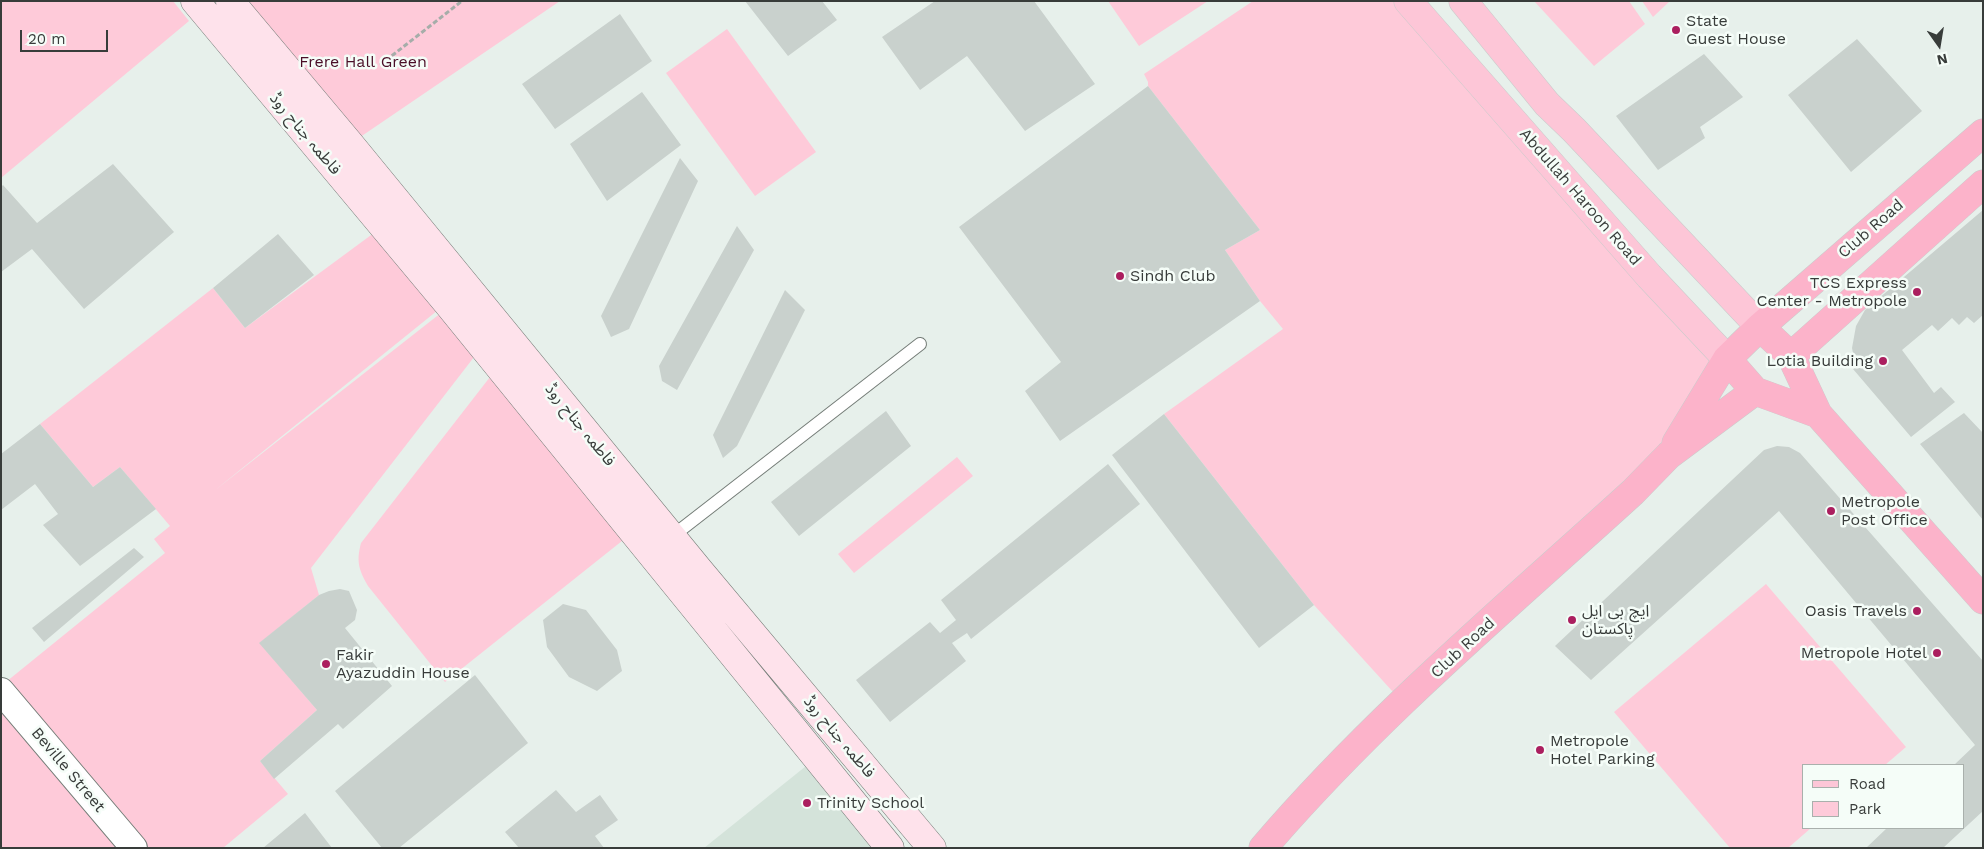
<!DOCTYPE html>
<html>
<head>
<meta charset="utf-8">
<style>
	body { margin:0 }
	#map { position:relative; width:1984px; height:849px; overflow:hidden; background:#e7f0eb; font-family:"Work Sans",sans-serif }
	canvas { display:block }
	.frame { position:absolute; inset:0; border:2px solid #383c3a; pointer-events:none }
	.legend { position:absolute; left:1802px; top:764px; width:162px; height:65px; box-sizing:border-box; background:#f5fdf8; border:1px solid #a9b0ac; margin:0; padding:6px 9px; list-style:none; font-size:15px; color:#383c3a }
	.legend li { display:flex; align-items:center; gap:10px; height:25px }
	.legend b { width:25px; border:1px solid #a9b0ac }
	.north { position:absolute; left:1914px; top:20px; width:50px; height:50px; -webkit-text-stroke:4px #f5fdf8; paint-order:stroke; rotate:167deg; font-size:14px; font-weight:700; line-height:20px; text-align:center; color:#383c3a }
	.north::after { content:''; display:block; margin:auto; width:18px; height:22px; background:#383c3a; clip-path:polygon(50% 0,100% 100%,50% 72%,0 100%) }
	.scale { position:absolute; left:20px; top:30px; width:88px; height:22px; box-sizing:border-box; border:2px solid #383c3a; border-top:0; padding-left:6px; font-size:15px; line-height:18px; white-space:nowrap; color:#383c3a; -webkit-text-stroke:4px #f5fdf8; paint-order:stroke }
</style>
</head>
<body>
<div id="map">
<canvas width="1984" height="849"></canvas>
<div class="frame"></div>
<ul class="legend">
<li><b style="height:6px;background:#fdc6d7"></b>Road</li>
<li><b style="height:14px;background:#fecad9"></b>Park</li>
</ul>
<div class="north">N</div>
<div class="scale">20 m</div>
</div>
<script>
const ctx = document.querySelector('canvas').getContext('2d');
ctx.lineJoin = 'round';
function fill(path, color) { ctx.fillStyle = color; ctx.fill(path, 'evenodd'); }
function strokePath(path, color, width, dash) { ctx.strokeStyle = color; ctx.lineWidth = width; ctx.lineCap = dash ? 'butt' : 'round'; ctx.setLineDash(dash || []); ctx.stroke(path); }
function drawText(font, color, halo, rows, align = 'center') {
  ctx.font = font + ' "Work Sans","Noto Sans Arabic",sans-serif'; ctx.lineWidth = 5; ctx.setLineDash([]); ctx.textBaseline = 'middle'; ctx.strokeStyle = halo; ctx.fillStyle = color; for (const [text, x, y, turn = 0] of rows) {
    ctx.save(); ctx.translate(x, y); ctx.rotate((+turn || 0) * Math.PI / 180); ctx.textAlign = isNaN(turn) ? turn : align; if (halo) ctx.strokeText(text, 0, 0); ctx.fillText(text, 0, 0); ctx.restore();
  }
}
const built = new Path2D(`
	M 816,758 L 890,848 L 704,848 Z`);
const green = new Path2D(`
	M 1,1 L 173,1 L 189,21 L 1,178 Z
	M 231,1 L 560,1 L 350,144 Z
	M 1108,1 L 1208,1 L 1139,46 Z
	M 1253,1 L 1424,1 L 1726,358 L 1668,454 L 1403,703 L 1314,605 L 1164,414 L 1283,329 L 1260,301 L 1225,250 L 1260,230 L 1148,86 L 1148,82 L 1144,74 Z
	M 1534,1 L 1629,1 L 1645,24 L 1594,66 Z
	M 1642,1 L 1670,1 L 1653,17 Z
	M 727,29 L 816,152 L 755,196 L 666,73 Z
	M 382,227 L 443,306 L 214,491 L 446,309 L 481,348 L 311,568 L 319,595 L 260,643 L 317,710 L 260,761 L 288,794 L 223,848 L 1,848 L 1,686 L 165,553 L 154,539 L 170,526 L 120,467 L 93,487 L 40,424 L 213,288 L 245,328 Z
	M 497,368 L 632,533 L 445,682 L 368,586 C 359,570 356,562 361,543 Z
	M 957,457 L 973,476 L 854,573 L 838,554 Z
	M 1766,584 L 1906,747 L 1885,765 L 1803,765 L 1803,828 L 1811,828 L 1788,848 L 1730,848 L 1614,712 Z`);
const building = new Path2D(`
	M 745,1 L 822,1 L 837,20 L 788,56 Z
	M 935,1 L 1034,1 L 1095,84 L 1025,131 L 967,56 L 920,90 L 882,37 Z
	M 620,14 L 652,61 L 555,129 L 522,84 Z
	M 1857,39 L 1922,111 L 1851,172 L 1788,95 Z
	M 1704,54 L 1743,97 L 1700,127 L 1705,138 L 1658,170 L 1616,116 Z
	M 1148,86 L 1260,230 L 1225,250 L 1260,301 L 1060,441 L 1025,391 L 1061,362 L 959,227 Z
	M 642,92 L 681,145 L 607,201 L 570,144 Z
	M 680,158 L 698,181 L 629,329 L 611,337 L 601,316 Z
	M 113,164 L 174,232 L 84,309 L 32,249 L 1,272 L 1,187 L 3,185 L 37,223 Z
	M 1983,210 L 1983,315 L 1974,323 L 1967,317 L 1959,325 L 1952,318 L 1938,331 L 1932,325 L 1902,350 L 1934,393 L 1941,387 L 1955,402 L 1911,437 L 1853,369 L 1859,365 L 1854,358 L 1852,348 L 1856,326 L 1865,310 Z
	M 737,226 L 754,250 L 677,390 L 662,381 L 659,366 Z
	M 278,234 L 314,275 L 245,328 L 213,288 Z
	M 785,290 L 805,310 L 737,446 L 723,458 L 713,435 Z
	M 886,411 L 911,446 L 799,536 L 771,502 Z
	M 1964,413 L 1983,433 L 1983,520 L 1920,444 Z
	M 1164,414 L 1314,605 L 1259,648 L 1112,455 Z
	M 40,424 L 93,487 L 120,467 L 156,509 L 80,566 L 43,525 L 58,514 L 35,484 L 1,510 L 1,454 Z
	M 1777,446 L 1789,447 L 1800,453 L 1983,661 L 1983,811 L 1943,848 L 1866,848 L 1887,828 L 1963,828 L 1963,765 L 1954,765 L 1975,745 L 1779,511 L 1591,680 L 1555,646 L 1764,450 Z
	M 1108,464 L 1140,504 L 971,639 L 967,633 L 952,643 L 966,661 L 890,722 L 856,680 L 930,622 L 940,633 L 956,620 L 941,600 Z
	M 134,548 L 144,557 L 44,642 L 32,628 Z
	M 340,589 L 349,591 L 357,610 L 355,620 L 345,628 L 392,686 L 343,729 L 338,724 L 274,779 L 260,761 L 317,710 L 259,643 L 319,595 L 329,591 Z
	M 563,604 L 586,610 L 617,650 L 622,671 L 597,691 L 569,677 L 547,647 L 543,620 Z
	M 475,675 L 528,743 L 399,848 L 382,848 L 335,791 Z
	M 556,790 L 576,812 L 600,795 L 618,820 L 595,836 L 604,848 L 519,848 L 505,832 Z
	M 305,813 L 332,848 L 263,848 Z`);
const path = new Path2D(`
	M 380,65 L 462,1`);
const service = new Path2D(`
	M 670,538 L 920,344`);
const minor = new Path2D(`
	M 1,691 L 134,848`);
const secondary = new Path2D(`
	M 195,1 L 448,304 L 890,848
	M 230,1 L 350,144 L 699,570 L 932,848`);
const primary = new Path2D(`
	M 1408,1 L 1649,276 L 1727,359
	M 1463,1 L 1547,104 L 1574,130 L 1760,327`);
const trunk = new Path2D(`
	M 1760,327 L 1791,356 L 1818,414 L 1983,600
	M 1791,356 L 1983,184
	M 1727,359 L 1755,391 L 1818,414
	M 1676,443 L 1727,359 L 1760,327 L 1983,133
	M 1263,848 C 1374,718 1508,606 1633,492 L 1669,455 L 1755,391`);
const markers = [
	[1676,30,5,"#ab1f5f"],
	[1120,276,5,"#ab1f5f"],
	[1917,292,5,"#ab1f5f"],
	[1883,361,5,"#ab1f5f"],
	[1831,511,5,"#ab1f5f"],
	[1917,611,5,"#ab1f5f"],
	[1572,620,5,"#ab1f5f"],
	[1937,653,5,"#ab1f5f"],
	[326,664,5,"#ab1f5f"],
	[1540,750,5,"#ab1f5f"],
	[807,803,5,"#ab1f5f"]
];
const poiNames = [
	["State",1686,21],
	["Guest House",1686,39],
	["Sindh Club",1130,276],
	["TCS Express",1907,283,"right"],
	["Center - Metropole",1907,301,"right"],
	["Lotia Building",1873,361,"right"],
	["Metropole",1841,502],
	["Post Office",1841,520],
	["ایچ بی ایل",1582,611],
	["پاکستان",1582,629],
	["Oasis Travels",1907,611,"right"],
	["Metropole Hotel",1927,653,"right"],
	["Fakir",336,655],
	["Ayazuddin House",336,673],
	["Metropole",1550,741],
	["Hotel Parking",1550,759],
	["Trinity School",817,803]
];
const parkNames = [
	["Frere Hall Green",363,62]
];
const streetNames = [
	["فاطمہ جناح روڈ",305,134,50],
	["Abdullah Haroon Road",1580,197,49],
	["Club Road",1871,229,-41],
	["فاطمہ جناح روڈ",580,425,51],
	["Club Road",1463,648,-43],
	["فاطمہ جناح روڈ",839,737,50],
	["Beville Street",68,770,50]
];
fill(built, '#d4e3da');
fill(green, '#fecad9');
fill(building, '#c9d1cd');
strokePath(service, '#757d78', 14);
strokePath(minor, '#757d78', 28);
strokePath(secondary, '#757d78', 29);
strokePath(primary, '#cbcccc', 29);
strokePath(trunk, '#cbcccc', 29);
strokePath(path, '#a6ada9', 3, [5, 2.5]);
strokePath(service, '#fff', 12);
strokePath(minor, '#fff', 26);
strokePath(secondary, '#fee2eb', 28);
strokePath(primary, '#fdc6d7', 28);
strokePath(trunk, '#fcb3ca', 28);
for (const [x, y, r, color] of markers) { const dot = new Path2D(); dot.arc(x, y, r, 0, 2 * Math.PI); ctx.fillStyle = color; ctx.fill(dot); strokePath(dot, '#f5fdf8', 2); }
drawText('16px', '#383c3a', '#f5fdf8', poiNames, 'left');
drawText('16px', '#4a0e27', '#f5fdf8', parkNames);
drawText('16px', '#383c3a', '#f5fdf8', streetNames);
</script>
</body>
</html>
